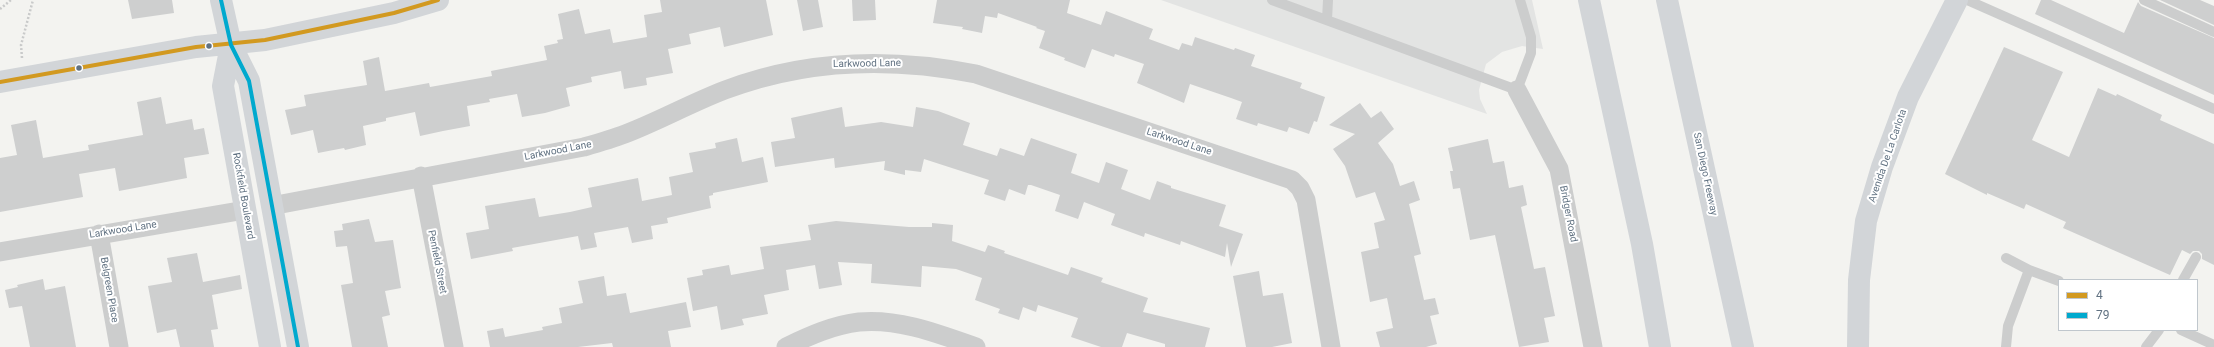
<!DOCTYPE html>
<html>
<head>
<meta charset="utf-8">
<style>
	body { margin:0 }
	#map { position:relative; width:2214px; height:347px; overflow:hidden; background:#f3f3f0; font-family:Roboto,sans-serif }
	canvas { display:block }
	.legend { position:absolute; left:2058px; top:279px; width:140px; height:52px; box-sizing:border-box; background:#fff; border:1px solid #c0c7cd; margin:0; padding:5px 7px; list-style:none; font-size:12px; color:#617282 }
	.legend li { display:flex; align-items:center; gap:8px; height:20px }
	.legend b { width:20px; border:1px solid #c0c7cd }
</style>
</head>
<body>
<div id="map">
<canvas width="2214" height="347"></canvas>
<ul class="legend">
<li><b style="height:5px;background:#d29920"></b>4</li>
<li><b style="height:5px;background:#00a9ce"></b>79</li>
</ul>
</div>
<script>
const ctx = document.querySelector('canvas').getContext('2d');
ctx.lineJoin = 'round';
function fill(path, color) { ctx.fillStyle = color; ctx.fill(path, 'evenodd'); }
function strokePath(path, color, width, dash) { ctx.strokeStyle = color; ctx.lineWidth = width; ctx.lineCap = dash ? 'butt' : 'round'; ctx.setLineDash(dash || []); ctx.stroke(path); }
function drawText(font, color, halo, rows, align = 'center') {
  ctx.font = font + ' Roboto,sans-serif'; ctx.lineWidth = 4; ctx.setLineDash([]); ctx.textBaseline = 'middle'; ctx.strokeStyle = halo; ctx.fillStyle = color; for (const [text, x, y, turn = 0] of rows) {
    ctx.save(); ctx.translate(x, y); ctx.rotate((+turn || 0) * Math.PI / 180); ctx.textAlign = isNaN(turn) ? turn : align; if (halo) ctx.strokeText(text, 0, 0); ctx.fillText(text, 0, 0); ctx.restore();
  }
}
const built = new Path2D(`
	M 1161,0 L 1532,0 L 1543,49 L 1522,46 L 1502,52 L 1486,64 L 1479,90 L 1480,99 L 1487,114 Z`);
const building = new Path2D(`
	M 128,0 L 172,0 L 174,13 L 132,19 Z
	M 660,0 L 766,0 L 773,35 L 724,47 L 720,27 L 689,34 L 691,44 L 668,49 L 673,73 L 646,78 L 647,85 L 624,89 L 621,71 L 591,77 L 592,82 L 566,88 L 570,106 L 545,113 L 522,117 L 517,94 L 489,99 L 490,102 L 467,106 L 470,126 L 443,131 L 420,136 L 415,112 L 386,118 L 386,121 L 363,126 L 366,145 L 345,150 L 344,148 L 318,153 L 313,130 L 291,135 L 285,110 L 306,106 L 304,95 L 367,85 L 363,61 L 379,57 L 385,91 L 429,83 L 430,87 L 492,76 L 491,71 L 547,60 L 544,46 L 558,43 L 557,40 L 563,39 L 558,14 L 579,9 L 585,34 L 610,29 L 613,43 L 647,37 L 644,15 L 662,12 Z
	M 797,0 L 818,0 L 823,27 L 803,31 Z
	M 852,0 L 875,0 L 876,20 L 853,21 Z
	M 937,0 L 1070,0 L 1067,13 L 1101,25 L 1106,11 L 1153,29 L 1149,39 L 1179,50 L 1182,43 L 1192,46 L 1195,37 L 1234,50 L 1235,48 L 1255,55 L 1251,66 L 1302,83 L 1300,88 L 1325,97 L 1317,122 L 1314,121 L 1309,134 L 1289,127 L 1287,132 L 1258,123 L 1257,126 L 1236,119 L 1242,102 L 1231,98 L 1190,84 L 1184,103 L 1137,83 L 1144,64 L 1115,54 L 1114,57 L 1092,49 L 1085,68 L 1064,60 L 1065,58 L 1039,48 L 1045,31 L 1036,28 L 1037,27 L 998,13 L 997,18 L 985,16 L 982,33 L 962,29 L 963,27 L 933,23 Z
	M 2041,0 L 2051,0 L 2124,33 L 2138,2 L 2141,6 L 2214,38 L 2214,95 L 2035,14 Z
	M 2160,0 L 2200,0 L 2214,6 L 2214,25 Z
	M 2004,47 L 2063,72 L 2032,140 L 2069,157 L 2098,88 L 2116,96 L 2117,94 L 2162,115 L 2160,120 L 2214,144 L 2214,265 L 2202,259 L 2202,254 L 2199,251 L 2193,251 L 2190,254 L 2182,250 L 2170,275 L 2063,228 L 2066,222 L 2026,204 L 2024,209 L 1987,193 L 1987,195 L 1945,174 Z
	M 161,97 L 166,124 L 192,119 L 194,130 L 204,128 L 209,154 L 184,158 L 187,178 L 119,191 L 115,168 L 79,174 L 83,197 L 0,212 L 0,158 L 17,155 L 11,125 L 36,120 L 43,158 L 89,150 L 88,145 L 143,135 L 137,102 Z
	M 1360,103 L 1371,118 L 1381,111 L 1394,129 L 1378,143 L 1393,164 L 1400,186 L 1414,181 L 1420,200 L 1409,204 L 1421,254 L 1414,256 L 1424,300 L 1435,298 L 1439,314 L 1430,316 L 1437,344 L 1426,347 L 1380,347 L 1376,332 L 1393,328 L 1387,298 L 1370,302 L 1361,252 L 1379,248 L 1374,223 L 1385,220 L 1375,192 L 1356,198 L 1345,166 L 1333,149 L 1355,134 L 1329,125 Z
	M 842,107 L 845,127 L 881,122 L 913,127 L 916,107 L 938,111 L 970,123 L 963,145 L 997,156 L 1000,148 L 1024,156 L 1031,138 L 1077,154 L 1071,173 L 1099,183 L 1106,162 L 1128,170 L 1121,189 L 1150,200 L 1157,181 L 1171,186 L 1171,188 L 1226,205 L 1219,226 L 1243,234 L 1231,267 L 1227,243 L 1225,257 L 1181,241 L 1180,245 L 1145,233 L 1144,237 L 1111,225 L 1115,214 L 1084,202 L 1078,219 L 1055,211 L 1060,195 L 1031,185 L 1028,185 L 1025,195 L 1009,189 L 1005,201 L 984,194 L 989,180 L 924,159 L 921,172 L 905,170 L 905,175 L 884,170 L 885,161 L 835,168 L 834,158 L 775,167 L 771,142 L 795,138 L 791,118 Z
	M 737,138 L 742,162 L 763,157 L 768,182 L 713,193 L 713,195 L 709,196 L 711,208 L 667,218 L 668,223 L 651,226 L 653,239 L 632,243 L 628,227 L 594,233 L 597,247 L 581,250 L 578,236 L 512,248 L 513,251 L 471,259 L 466,233 L 489,229 L 485,206 L 535,198 L 539,217 L 570,212 L 592,207 L 588,188 L 638,178 L 642,201 L 672,195 L 669,177 L 693,172 L 689,153 L 716,148 L 715,143 Z
	M 1488,139 L 1493,163 L 1504,161 L 1509,188 L 1523,185 L 1527,205 L 1521,207 L 1529,245 L 1534,269 L 1545,267 L 1555,316 L 1544,318 L 1549,342 L 1519,347 L 1495,235 L 1470,240 L 1460,188 L 1453,189 L 1450,171 L 1453,171 L 1448,148 Z
	M 369,219 L 375,242 L 393,240 L 401,288 L 385,291 L 390,315 L 382,317 L 388,347 L 352,347 L 341,285 L 353,283 L 347,246 L 336,247 L 334,231 L 343,230 L 342,224 Z
	M 836,221 L 909,227 L 932,227 L 932,223 L 953,225 L 952,241 L 985,252 L 988,245 L 1005,251 L 1004,253 L 1068,275 L 1071,267 L 1103,278 L 1101,282 L 1148,298 L 1143,312 L 1210,328 L 1205,347 L 1165,347 L 1165,344 L 1127,333 L 1122,347 L 1101,347 L 1071,337 L 1078,318 L 1038,305 L 1036,312 L 1023,307 L 1019,320 L 998,313 L 1000,309 L 975,300 L 982,278 L 956,269 L 922,266 L 921,287 L 871,283 L 872,264 L 838,262 L 842,285 L 819,289 L 815,265 L 786,270 L 789,290 L 764,295 L 768,314 L 742,319 L 744,325 L 721,330 L 717,306 L 693,311 L 687,278 L 703,275 L 702,270 L 729,265 L 731,275 L 764,269 L 760,247 L 811,240 L 808,225 Z
	M 197,253 L 203,282 L 240,275 L 242,289 L 212,295 L 218,329 L 211,330 L 214,347 L 180,347 L 176,329 L 157,333 L 148,286 L 172,282 L 167,258 Z
	M 1259,271 L 1263,296 L 1283,293 L 1292,343 L 1272,347 L 1246,347 L 1233,276 Z
	M 604,276 L 607,296 L 626,293 L 630,313 L 686,302 L 691,327 L 668,331 L 671,347 L 613,347 L 612,343 L 578,347 L 490,347 L 487,331 L 503,328 L 505,337 L 543,330 L 542,327 L 562,323 L 559,308 L 583,303 L 578,281 Z
	M 43,279 L 45,290 L 65,286 L 76,347 L 30,347 L 22,306 L 9,308 L 5,290 L 18,287 L 17,285 Z`);
const path = new Path2D(`
	M 0,9 L 11,0
	M 22,58 L 21,45 L 33,0`);
const lane = new Path2D(`
	M 1272,0 L 1517,90 L 1531,53 L 1531,37 L 1520,0
	M 1967,0 L 2214,109
	M 2144,0 L 2214,32
	M 1327,20 L 1328,0
	M 2006,258 L 2029,270 L 2059,281
	M 2183,280 L 2196,257
	M 2181,330 L 2214,345
	M 2006,347 L 2008,326 L 2029,270
	M 2146,347 L 2159,330`);
const street = new Path2D(`
	M 1517,90 L 1559,169 L 1593,347
	M 421,176 L 454,347
	M 271,206 L 584,147 C 598,143 612,139 625,134 C 659,121 691,103 725,90 C 807,59 891,57 976,74 L 1292,180 L 1300,188 L 1306,200 L 1331,347
	M 99,234 L 119,347
	M 0,252 L 245,210
	M 786,347 C 809,336 833,325 859,322 C 898,318 939,334 976,347`);
const secondary = new Path2D(`
	M 221,0 L 231,45 L 249,81 L 298,347
	M 231,45 L 223,86 L 270,347
	M 0,82 L 196,47 L 265,40 L 394,13 L 438,0
	M 1858,347 L 1859,280 L 1866,221 L 1882,167 L 1908,97 L 1957,0`);
const highway = new Path2D(`
	M 1589,0 L 1642,244 L 1660,347
	M 1667,0 L 1743,347`);
const bus1 = new Path2D(`
	M 0,82 L 196,47 L 265,40 L 394,13 L 438,0`);
const bus2 = new Path2D(`
	M 221,0 L 231,45 L 249,81 L 298,347`);
const markers = [
	[209,46,3.5,"#617282"],
	[79,68,3.5,"#617282"]
];
const streetNames = [
	["Larkwood Lane",867,64,-1],
	["Larkwood Lane",1179,142,18],
	["Larkwood Lane",558,151,-11],
	["Avenida De La Carlota",1888,156,-71],
	["San Diego Freeway",1705,174,78],
	["Rockfield Boulevard",243,196,80],
	["Bridger Road",1568,214,79],
	["Larkwood Lane",123,230,-9],
	["Penfield Street",437,262,79],
	["Belgreen Place",109,290,80]
];
fill(built, '#e3e4e3');
fill(building, '#cecfcf');
strokePath(path, '#c9caca', 2.5, [2, 2]);
strokePath(lane, '#cccdcd', 10);
strokePath(street, '#cccdcd', 19);
strokePath(secondary, '#d2d5d8', 22);
strokePath(highway, '#d2d5d8', 22);
strokePath(bus1, '#d29920', 4);
strokePath(bus2, '#00a9ce', 4);
for (const [x, y, r, color] of markers) { const dot = new Path2D(); dot.arc(x, y, r, 0, 2 * Math.PI); ctx.fillStyle = color; ctx.fill(dot); strokePath(dot, '#fff', 1.5); }
drawText('10px', '#617282', '#fff', streetNames);
</script>
</body>
</html>
